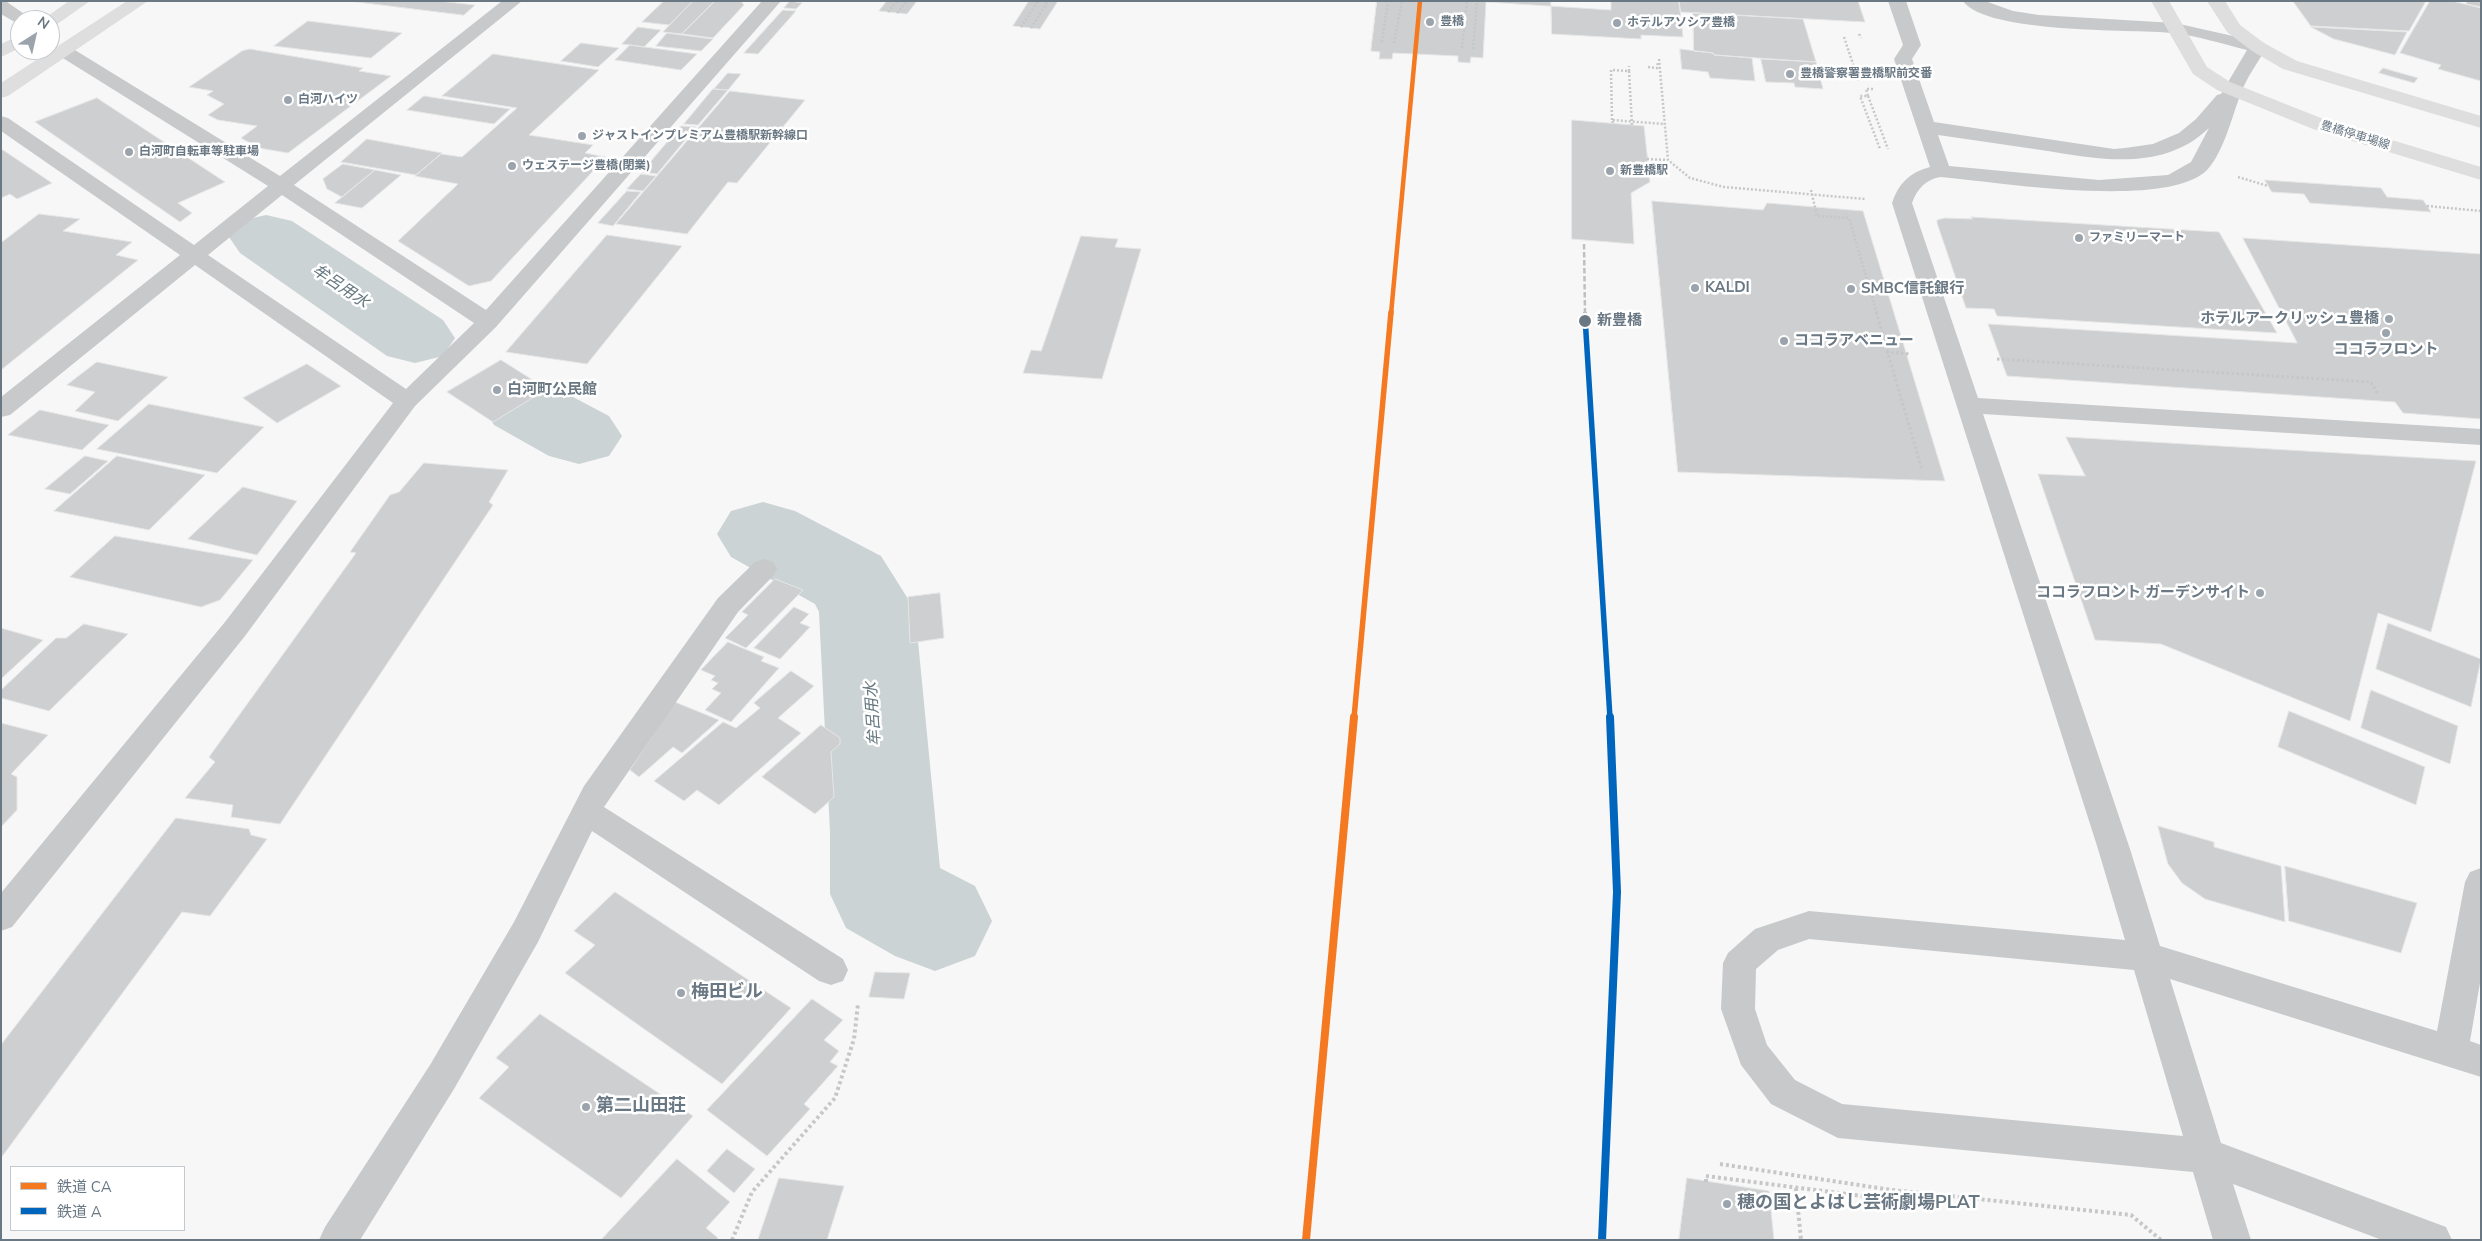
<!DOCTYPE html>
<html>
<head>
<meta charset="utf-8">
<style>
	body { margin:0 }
	#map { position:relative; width:2482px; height:1241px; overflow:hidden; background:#f7f7f7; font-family:"Nunito Sans","Noto Sans JP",sans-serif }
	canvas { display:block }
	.frame { position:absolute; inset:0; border:2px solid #6a7884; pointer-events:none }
	.legend { position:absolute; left:10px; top:1166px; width:175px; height:65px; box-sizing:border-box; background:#fff; border:1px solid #c3c9ce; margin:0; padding:6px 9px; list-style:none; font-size:15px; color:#6a7884 }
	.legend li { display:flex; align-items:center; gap:10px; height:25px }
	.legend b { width:25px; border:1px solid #c3c9ce }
	.north { position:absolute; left:10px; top:10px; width:50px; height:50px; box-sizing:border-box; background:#fff; border:1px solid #c3c9ce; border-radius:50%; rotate:35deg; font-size:14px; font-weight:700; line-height:20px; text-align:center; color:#6a7884 }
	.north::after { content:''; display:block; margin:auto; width:18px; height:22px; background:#9ba4ac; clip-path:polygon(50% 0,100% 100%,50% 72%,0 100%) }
</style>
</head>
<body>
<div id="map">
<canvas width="2482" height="1241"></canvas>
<div class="frame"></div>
<ul class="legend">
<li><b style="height:6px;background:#f47921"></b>鉄道 CA</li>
<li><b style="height:6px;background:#0065bd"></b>鉄道 A</li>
</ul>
<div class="north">N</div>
</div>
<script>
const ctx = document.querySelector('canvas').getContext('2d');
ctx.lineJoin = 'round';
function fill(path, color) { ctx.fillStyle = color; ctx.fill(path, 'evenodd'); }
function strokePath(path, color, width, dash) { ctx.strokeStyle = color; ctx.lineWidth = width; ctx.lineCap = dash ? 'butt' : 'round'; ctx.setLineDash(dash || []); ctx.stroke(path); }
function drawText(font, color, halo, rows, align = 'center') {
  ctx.font = font + ' "Nunito Sans","Noto Sans JP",sans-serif'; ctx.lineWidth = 5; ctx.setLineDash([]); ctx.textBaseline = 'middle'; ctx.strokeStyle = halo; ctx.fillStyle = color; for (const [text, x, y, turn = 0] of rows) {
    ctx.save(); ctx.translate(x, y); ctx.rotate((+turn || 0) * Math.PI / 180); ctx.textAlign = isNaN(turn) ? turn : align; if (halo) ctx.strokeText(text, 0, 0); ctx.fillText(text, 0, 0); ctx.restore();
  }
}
const river = new Path2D(`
	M 266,215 L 292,221 L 443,320 L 455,338 L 443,356 L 415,363 L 387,356 L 240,253 L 229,237 L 240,221 Z
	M 524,379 L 554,387 L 609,416 L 622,436 L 609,456 L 579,464 L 549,456 L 494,425 L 482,406 L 494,387 Z
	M 763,502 L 795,511 L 881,556 L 915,610 L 940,868 L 975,886 L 992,921 L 975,956 L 935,971 L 895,956 L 846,928 L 830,894 L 830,832 L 819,612 L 815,604 L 731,557 L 717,534 L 731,511 Z`);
const building = new Path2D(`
	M 349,1 L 439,1 L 475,5 L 464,15 Z
	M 664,1 L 693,1 L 669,25 L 642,22 Z
	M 693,1 L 715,1 L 682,34 L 663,32 Z
	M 715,1 L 741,1 L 744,5 L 713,38 L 682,34 Z
	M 790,1 L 802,3 L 796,9 L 784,8 Z
	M 887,1 L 917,1 L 907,14 L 879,11 Z
	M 1029,1 L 1058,1 L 1040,29 L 1013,26 Z
	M 1377,1 L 1611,1 L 1611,10 L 1486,2 L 1483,58 L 1471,57 L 1470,63 L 1458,62 L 1458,56 L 1393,53 L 1392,59 L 1379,59 L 1380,52 L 1371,51 Z
	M 1551,1 L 1679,1 L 1683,37 L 1641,35 L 1641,39 L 1552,34 Z
	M 1679,1 L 1858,1 L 1865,22 L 1681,12 Z
	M 2293,1 L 2426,1 L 2409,31 L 2311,26 Z
	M 2430,1 L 2452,1 L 2481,8 L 2481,81 L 2438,69 L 2441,65 L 2400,53 Z
	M 2468,1 L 2481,1 L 2481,7 L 2466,4 Z
	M 783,10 L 796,11 L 758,54 L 744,53 Z
	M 1693,13 L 1803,19 L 1816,62 L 1714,55 L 1713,53 L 1694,51 Z
	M 308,21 L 356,27 L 402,33 L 371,58 L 274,46 Z
	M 638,27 L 661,30 L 644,47 L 622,44 Z
	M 2311,27 L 2407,32 L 2395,55 L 2334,39 Z
	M 667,33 L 713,39 L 701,51 L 656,46 Z
	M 581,43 L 619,48 L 598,67 L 561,61 Z
	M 630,45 L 697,54 L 681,70 L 615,60 Z
	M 250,49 L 363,68 L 359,71 L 391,76 L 288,153 L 259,148 L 241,138 L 257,126 L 218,120 L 208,115 L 224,104 L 207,95 L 213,91 L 189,87 L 242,51 Z
	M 1680,49 L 1713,53 L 1714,55 L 1752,58 L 1755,81 L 1710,78 L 1708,72 L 1682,69 Z
	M 493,54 L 599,70 L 529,135 L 593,145 L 585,153 L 606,157 L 491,281 L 469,286 L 398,241 L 458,184 L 415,176 L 441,154 L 462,157 L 517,108 L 442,96 Z
	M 1761,59 L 1816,62 L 1823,89 L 1795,87 L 1794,83 L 1766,82 Z
	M 2383,68 L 2418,78 L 2414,83 L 2379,73 Z
	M 728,73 L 741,74 L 728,90 L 714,89 Z
	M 713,89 L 728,90 L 698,125 L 684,124 Z
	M 730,91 L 805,100 L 737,183 L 728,182 L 687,234 L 616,224 Z
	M 424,96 L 510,109 L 494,124 L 407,110 Z
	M 97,98 L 225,182 L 178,203 L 192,213 L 180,222 L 35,122 Z
	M 1572,120 L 1644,126 L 1650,182 L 1631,193 L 1634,244 L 1572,239 Z
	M 681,126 L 696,127 L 657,174 L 642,172 Z
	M 367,139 L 442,153 L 416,175 L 341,162 Z
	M 3,150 L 52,183 L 17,199 L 10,194 L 1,198 L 1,151 Z
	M 343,164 L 375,170 L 342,197 L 327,189 L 323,179 Z
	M 375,170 L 401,175 L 362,208 L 335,203 Z
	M 641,174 L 656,176 L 643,191 L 627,189 Z
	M 2265,180 L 2381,188 L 2387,197 L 2423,200 L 2431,212 L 2310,203 L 2304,194 L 2272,192 Z
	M 627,191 L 641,192 L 613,226 L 598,223 Z
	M 1652,201 L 1763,210 L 1767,203 L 1863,211 L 1945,481 L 1678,472 Z
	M 39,214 L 80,219 L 63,231 L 132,242 L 116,255 L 138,260 L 1,370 L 1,243 Z
	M 1971,217 L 2219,232 L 2277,333 L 1997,316 L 1994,309 L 1966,308 L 1937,223 L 1937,220 L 1945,218 L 1972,219 Z
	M 607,235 L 682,246 L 587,364 L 506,352 Z
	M 1081,236 L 1118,239 L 1115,247 L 1141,249 L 1102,379 L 1023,373 L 1031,350 L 1041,351 Z
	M 2243,238 L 2481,254 L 2481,419 L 2403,413 L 2395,402 L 2007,376 L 1988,324 L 2297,343 Z
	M 501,360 L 547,389 L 493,422 L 447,392 Z
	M 97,362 L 168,377 L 118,421 L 75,411 L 95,392 L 67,385 Z
	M 307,364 L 341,386 L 277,423 L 243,398 Z
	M 149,404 L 264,427 L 217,473 L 97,449 Z
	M 40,410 L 109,425 L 82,450 L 8,435 Z
	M 2066,437 L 2476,461 L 2431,632 L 2378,613 L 2350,721 L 2161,644 L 2095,640 L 2038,474 L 2085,476 Z
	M 85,456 L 108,461 L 70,494 L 45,489 Z
	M 117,456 L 205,475 L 149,530 L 54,511 Z
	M 424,463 L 508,470 L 489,502 L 493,505 L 280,824 L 231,817 L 233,805 L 185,798 L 215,762 L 209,757 L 356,553 L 350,552 L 390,495 L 399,492 Z
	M 243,487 L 297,501 L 257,555 L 188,539 Z
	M 115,536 L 253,560 L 220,600 L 201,607 L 70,577 Z
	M 775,579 L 803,590 L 746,648 L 725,638 L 748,615 L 742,612 Z
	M 940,593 L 944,638 L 910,643 L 908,597 Z
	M 794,607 L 809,614 L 800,623 L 810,627 L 780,659 L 754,648 Z
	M 2388,623 L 2481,659 L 2471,707 L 2376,669 Z
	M 84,624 L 128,634 L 49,711 L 1,698 L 1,690 L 56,638 L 66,638 Z
	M 1,628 L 43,640 L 1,679 Z
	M 728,642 L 764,657 L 761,661 L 779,668 L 731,722 L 705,710 L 721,693 L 712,689 L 718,683 L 711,680 L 715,676 L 701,670 Z
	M 791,671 L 814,686 L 778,718 L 801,733 L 719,805 L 697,790 L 684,801 L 654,781 L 723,722 L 736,728 L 760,708 L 754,703 Z
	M 2371,690 L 2458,726 L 2450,764 L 2361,728 Z
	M 675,702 L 719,720 L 682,753 L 673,747 L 639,777 L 630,770 Z
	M 2289,711 L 2425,767 L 2416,805 L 2278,747 Z
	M 1,723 L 48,735 L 11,774 L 17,777 L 17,810 L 1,827 Z
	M 821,725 L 840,738 L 840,744 L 831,752 L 834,797 L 815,814 L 762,777 Z
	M 176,818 L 249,829 L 251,835 L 267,839 L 210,916 L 182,912 L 1,1158 L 1,1045 Z
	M 2158,826 L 2214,842 L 2214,847 L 2281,866 L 2285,922 L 2205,899 L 2182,883 L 2168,864 Z
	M 2285,866 L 2417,903 L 2401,953 L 2289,921 Z
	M 615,892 L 791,1008 L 722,1084 L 565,973 L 595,945 L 574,931 Z
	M 875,972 L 910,973 L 904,999 L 869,997 Z
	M 812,999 L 843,1020 L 824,1040 L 839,1051 L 830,1062 L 838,1066 L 804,1104 L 810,1109 L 767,1156 L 707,1110 Z
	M 540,1014 L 693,1116 L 621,1198 L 479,1098 L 509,1067 L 496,1058 Z
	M 727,1149 L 755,1169 L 734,1193 L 707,1171 Z
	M 677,1159 L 730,1202 L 706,1228 L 718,1238 L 717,1240 L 601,1240 Z
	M 779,1178 L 844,1186 L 827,1240 L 758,1240 Z
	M 1687,1178 L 1769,1191 L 1774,1240 L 1679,1240 Z`);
const pathFar2 = new Path2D(`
	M 888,12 L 897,1
	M 897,13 L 907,1
	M 1021,27 L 1038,1
	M 1031,28 L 1048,1
	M 1859,34 L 1861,38
	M 1844,37 L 1859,82
	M 1382,42 L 1388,1
	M 1394,43 L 1402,1
	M 1462,48 L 1467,1
	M 1473,49 L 1477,2
	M 1659,59 L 1668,160 L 1690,178 L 1724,187 L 1865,199
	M 1648,67 L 1657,68 L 1658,62
	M 1629,71 L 1632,125
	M 1873,89 L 1866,89 L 1868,96 L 1860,96 L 1880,149
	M 1868,96 L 1888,149
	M 1612,120 L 1611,70 L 1629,71 L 1629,66
	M 1613,123 L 1612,120 L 1664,124
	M 1647,159 L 1668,160
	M 2238,177 L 2268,186
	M 1811,190 L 1817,216 L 1849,218 L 1877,314
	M 2427,206 L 2481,211`);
const pathFar1 = new Path2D(`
	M 1876,312 L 1922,470
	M 1886,352 L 1910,354
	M 1997,359 L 2371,382 L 2378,394`);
const path = new Path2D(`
	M 1720,1164 L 1892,1190 L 2131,1215 L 2161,1240
	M 1706,1182 L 1706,1176 L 1886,1199 L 1892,1190
	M 1796,1188 L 1801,1240
	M 732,1240 L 752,1192 L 835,1098 L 854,1039 L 858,1004`);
const minor = new Path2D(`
	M 1,1 L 7,2 L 33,20 L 20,20 L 20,24 L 18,24 L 1,14 Z
	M 502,1 L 522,1 L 294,185 L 486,310 L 762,1 L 781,1 L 496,327 L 415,406 L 245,636 L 12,927 L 1,931 L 1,893 L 225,622 L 393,403 L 195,265 L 10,415 L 1,417 L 1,397 L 180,255 L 1,131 L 1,116 L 8,118 L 194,245 L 268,186 L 58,55 L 55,51 L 58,47 L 70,47 L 280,176 ZM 282,195 L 474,323 L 406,389 L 208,255 Z
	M 1888,1 L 1906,1 L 1921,45 L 1912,59 L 1934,122 L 2114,149 L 2125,148 L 2153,144 L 2179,133 L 2196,119 L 2217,95 L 2221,94 L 2247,50 C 2223,44 2198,36 2172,33 C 2131,29 1986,34 1963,1 L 1985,1 L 2013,11 L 2039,15 L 2175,23 L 2264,43 L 2267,47 C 2258,62 2247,77 2241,93 C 2232,116 2224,152 2207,170 C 2167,210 1997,182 1941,177 C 1926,179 1917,189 1912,203 L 1978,398 L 2481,429 L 2481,445 L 1983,414 L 2130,849 L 2160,946 L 2437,1031 L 2465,882 L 2470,872 L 2481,868 L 2481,977 L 2470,1041 L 2481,1045 L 2481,1077 L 2170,979 L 2221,1143 L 2446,1227 L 2452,1240 L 2382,1240 L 2233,1184 L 2251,1240 L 2213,1240 L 2193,1172 L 1838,1138 L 1771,1104 L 1741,1065 L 1721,1009 L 1723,963 L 1728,953 L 1755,929 L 1809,911 L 2125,940 L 2098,849 L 1892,203 C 1898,184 1910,172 1930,167 L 1894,59 L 1903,45 ZM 2209,128 L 2191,162 L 2168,175 L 2099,180 L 1949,166 L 1938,135 C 1973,140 2007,145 2041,150 C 2098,159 2162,173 2209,128 ZM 1809,939 L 2134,970 L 2183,1136 L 1842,1104 L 1795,1080 L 1767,1045 L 1755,1009 L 1756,969 L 1778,950 Z
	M 764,559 L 773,562 L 777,569 L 773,576 L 738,612 L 604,807 L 843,959 L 848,970 L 843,981 L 831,985 L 819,981 L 592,831 L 538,942 L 454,1089 L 360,1240 L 319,1240 L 325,1227 L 430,1065 L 514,922 L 584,786 L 718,598 L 755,562 Z`);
const major = new Path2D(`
	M 69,1 L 90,1 L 56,25 L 50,26 L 50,20 L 42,20 Z
	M 127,1 L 148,1 L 8,96 L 1,98 L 1,83 Z
	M 2151,1 L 2169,1 L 2207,67 L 2230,82 L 2326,120 L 2481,167 L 2481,180 L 2313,129 L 2217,90 L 2193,74 Z
	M 2207,1 L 2225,1 L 2240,25 L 2264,43 L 2297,61 L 2481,116 L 2481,128 L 2283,69 L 2252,51 L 2227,32 Z
	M 20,35 L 20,48 L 1,57 L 1,44 Z`);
const railFar1 = new Path2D(`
	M 1584,244 L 1585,314`);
const rail = new Path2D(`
	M 1585,312 L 1585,317`);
const rail1Far2 = new Path2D(`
	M 1391,314 L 1420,1`);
const rail1Far1 = new Path2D(`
	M 1354,718 L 1391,312`);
const rail1 = new Path2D(`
	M 1306,1240 L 1354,717`);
const rail2Far1 = new Path2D(`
	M 1585,317 L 1610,718`);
const rail2 = new Path2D(`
	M 1602,1240 L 1617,892 L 1610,717`);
const markers = [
	[1430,22,5,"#9ba4ac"],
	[1617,23,5,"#9ba4ac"],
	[1790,74,5,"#9ba4ac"],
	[288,100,5,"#9ba4ac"],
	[582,136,5,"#9ba4ac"],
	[129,152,5,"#9ba4ac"],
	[512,166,5,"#9ba4ac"],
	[1610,171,5,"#9ba4ac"],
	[2079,238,5,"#9ba4ac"],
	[1695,288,5,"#9ba4ac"],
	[1851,289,5,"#9ba4ac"],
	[2389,319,5,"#9ba4ac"],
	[1585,321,7,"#6a7884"],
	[2386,333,5,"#9ba4ac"],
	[1784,341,5,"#9ba4ac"],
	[497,390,5,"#9ba4ac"],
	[2260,593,5,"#9ba4ac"],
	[681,993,5,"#9ba4ac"],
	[586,1107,5,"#9ba4ac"],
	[1727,1204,5,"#9ba4ac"]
];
const farPoinames = [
	["豊橋",1440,22],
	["ホテルアソシア豊橋",1627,23],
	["豊橋警察署豊橋駅前交番",1800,74],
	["白河ハイツ",298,100],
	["ジャストインプレミアム豊橋駅新幹線口",592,136],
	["白河町自転車等駐車場",139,152],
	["ウェステージ豊橋(閉業)",522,166],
	["新豊橋駅",1620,171],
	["ファミリーマート",2089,238]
];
const farStreetnames = [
	["豊橋停車場線",2355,136,17]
];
const poiNames = [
	["KALDI",1705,288],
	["SMBC信託銀行",1861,289],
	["ホテルアークリッシュ豊橋",2379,319,"right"],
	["ココラアベニュー",1794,341],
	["ココラフロント",2386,350,"center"],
	["白河町公民館",507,390],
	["ココラフロント ガーデンサイト",2250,593,"right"]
];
const stopNames = [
	["新豊橋",1597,321]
];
const waterNames = [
	["牟呂用水",340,287,34],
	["牟呂用水",874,714,-94]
];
const nearPoinames = [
	["梅田ビル",691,993],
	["第二山田荘",596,1107],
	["穂の国とよはし芸術劇場PLAT",1737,1204]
];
fill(river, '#ccd3d5');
fill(building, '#cecfd0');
strokePath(building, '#e6e6e6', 1);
strokePath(pathFar2, '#c6c7c8', 2.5, [2, 2]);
strokePath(pathFar1, '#c6c7c8', 3, [2.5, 2.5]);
strokePath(path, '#c6c7c8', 4, [3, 3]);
fill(minor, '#c8c9ca');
fill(major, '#dedede');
strokePath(railFar1, '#bec0c1', 2.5, [5.5, 2.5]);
strokePath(rail, '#bec0c1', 4, [7, 4]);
strokePath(rail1Far2, '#f47921', 4.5);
strokePath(rail1Far1, '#f47921', 5.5);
strokePath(rail1, '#f47921', 8);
strokePath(rail2Far1, '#0065bd', 5.5);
strokePath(rail2, '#0065bd', 8);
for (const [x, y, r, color] of markers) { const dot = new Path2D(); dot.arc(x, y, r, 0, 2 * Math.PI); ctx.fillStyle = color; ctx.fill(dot); strokePath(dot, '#fff', 2); }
drawText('bold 12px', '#6a7884', '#fff', farPoinames, 'left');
drawText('12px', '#6a7884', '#fff', farStreetnames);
drawText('bold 15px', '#6a7884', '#fff', poiNames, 'left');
drawText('bold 15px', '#6a7884', '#fff', stopNames, 'left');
drawText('italic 16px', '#66787f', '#fff', waterNames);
drawText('bold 18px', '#6a7884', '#fff', nearPoinames, 'left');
</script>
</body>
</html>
